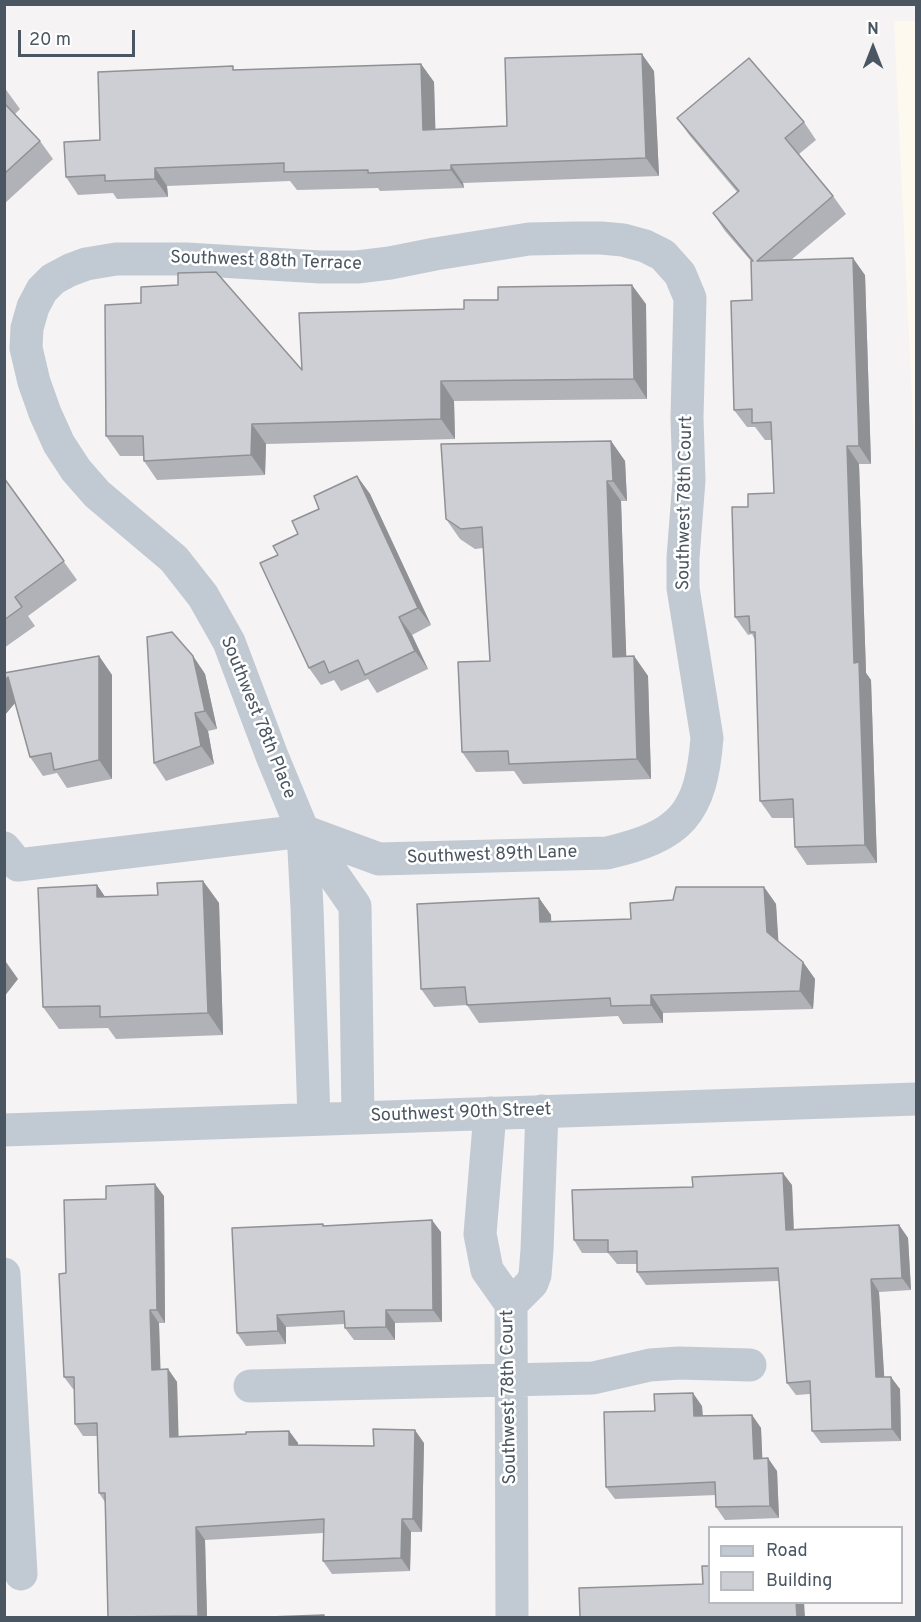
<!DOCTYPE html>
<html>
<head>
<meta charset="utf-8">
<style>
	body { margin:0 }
	#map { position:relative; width:921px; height:1622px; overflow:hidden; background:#f5f3f3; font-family:Overpass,sans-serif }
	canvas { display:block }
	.frame { position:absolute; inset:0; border:6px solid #4a5661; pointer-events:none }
	.legend { position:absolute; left:708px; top:1526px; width:195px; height:78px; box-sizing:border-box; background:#fff; border:2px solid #b7bbc0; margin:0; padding:8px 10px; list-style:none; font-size:18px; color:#4a5661 }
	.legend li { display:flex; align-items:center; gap:12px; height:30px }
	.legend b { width:30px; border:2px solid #b7bbc0 }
	.north { position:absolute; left:843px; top:18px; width:60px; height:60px; -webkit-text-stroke:4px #fff; paint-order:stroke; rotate:0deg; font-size:16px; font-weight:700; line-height:24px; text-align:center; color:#4a5661 }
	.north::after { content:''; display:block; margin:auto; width:21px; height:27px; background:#4a5661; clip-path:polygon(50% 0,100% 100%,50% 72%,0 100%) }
	.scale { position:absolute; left:18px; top:30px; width:117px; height:27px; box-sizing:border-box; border:3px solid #4a5661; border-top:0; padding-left:8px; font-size:18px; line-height:21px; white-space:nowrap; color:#4a5661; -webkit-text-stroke:4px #fff; paint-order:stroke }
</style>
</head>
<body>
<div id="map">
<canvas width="921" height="1622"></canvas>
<div class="frame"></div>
<ul class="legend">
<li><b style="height:8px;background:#c1cad2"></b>Road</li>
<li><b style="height:16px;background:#cdcfd5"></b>Building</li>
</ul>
<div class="north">N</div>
<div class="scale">20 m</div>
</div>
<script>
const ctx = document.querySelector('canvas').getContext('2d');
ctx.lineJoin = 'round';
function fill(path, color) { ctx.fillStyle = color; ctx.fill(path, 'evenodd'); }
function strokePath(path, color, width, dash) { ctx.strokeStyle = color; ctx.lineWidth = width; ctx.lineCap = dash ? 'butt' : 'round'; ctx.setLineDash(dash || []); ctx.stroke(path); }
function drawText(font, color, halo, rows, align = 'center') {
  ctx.font = font + ' Overpass,sans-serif'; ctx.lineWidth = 5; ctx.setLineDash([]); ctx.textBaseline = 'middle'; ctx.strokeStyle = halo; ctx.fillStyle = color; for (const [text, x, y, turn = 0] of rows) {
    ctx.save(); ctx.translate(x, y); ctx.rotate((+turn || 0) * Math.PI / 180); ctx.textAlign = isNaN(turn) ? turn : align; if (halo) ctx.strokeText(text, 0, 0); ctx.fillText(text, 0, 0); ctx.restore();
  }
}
const commercial = new Path2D(`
	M 894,21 L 916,21 L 916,484 Z`);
const minor = new Path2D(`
	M 303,831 L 307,908 L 314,1119
	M 4,848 L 18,865 L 303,831 L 379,859 L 607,853 C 681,836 701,814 707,738 L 683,588 L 683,558 L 689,480 L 687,418 L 690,298 L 680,274 L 663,255 L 645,246 L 623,240 L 601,238 L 577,238 L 529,239 L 435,254 L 390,263 L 357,267 L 321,267 L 186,259 L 116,259 L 86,264 L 70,270 L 53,279 L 42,290 L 33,307 L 27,328 L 26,348 L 34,382 L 45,413 L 59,444 L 76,470 L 97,494 L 174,559 L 203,596 L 229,642 L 272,756 L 303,831 L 355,906 L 358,1118
	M 490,1113 L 480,1234 L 487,1270 L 511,1304 L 512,1618
	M 4,1130 L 916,1099
	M 4,1274 L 21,1574
	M 511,1304 L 532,1283 L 535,1275 L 537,1250 L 542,1111
	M 250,1386 L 593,1378 L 650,1365 L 679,1363 L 750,1365`);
const wall = new Path2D(`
	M 421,64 L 434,82 L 435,129 L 507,126 L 654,71 L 659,176 L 463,183 L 464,188 L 380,191 L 378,188 L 297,190 L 290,181 L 167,186 L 168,197 L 117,199 L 113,193 L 78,195 L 66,177 L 100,140 L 236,70 Z
	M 4,87 L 20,109 L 15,114 L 40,141 L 53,159 L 4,204 Z
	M 677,118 L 804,122 L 816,140 L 799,154 L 833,196 L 846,214 L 791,260 L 865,275 L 871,464 L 859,464 L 866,673 L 871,680 L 877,863 L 807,865 L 795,847 L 794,818 L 772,818 L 760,801 L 755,640 L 752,634 L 748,635 L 735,617 L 748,507 L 774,493 L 772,440 L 765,440 L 755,427 L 747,427 L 734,410 L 752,300 L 751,261 L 725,231 L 713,213 L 737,192 L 690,136 Z
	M 646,304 L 647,399 L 454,401 L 455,439 L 266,444 L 265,475 L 157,480 L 144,461 L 143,456 L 120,456 L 106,436 L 302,370 L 464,309 Z
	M 611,441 L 625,461 L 627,501 L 621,501 L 626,656 L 634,656 L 648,676 L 651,779 L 523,784 L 514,771 L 476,772 L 462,752 L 490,661 L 483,548 L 475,549 L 460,539 L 446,519 Z
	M 357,476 L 370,494 L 431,625 L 412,635 L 428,669 L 377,693 L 368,679 L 341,691 L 334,680 L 321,685 L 309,668 L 298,534 L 319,509 Z
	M 4,478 L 77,580 L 28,616 L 35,626 L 4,648 Z
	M 99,656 L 112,675 L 112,779 L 67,788 L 57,773 L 43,776 L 30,757 L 15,703 L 4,716 L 4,673 Z
	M 193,656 L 205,674 L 217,729 L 208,731 L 214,764 L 166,781 L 154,763 Z
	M 203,881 L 219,903 L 223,1035 L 116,1039 L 108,1028 L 59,1029 L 43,1007 L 97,885 L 105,897 L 158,895 Z
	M 764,887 L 776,904 L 778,942 L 803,962 L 815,979 L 813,1009 L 663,1013 L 663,1023 L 623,1024 L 618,1016 L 479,1023 L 467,1005 L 434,1007 L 421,989 L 539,898 L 551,915 L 551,922 L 631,919 L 673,900 Z
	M 792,1185 L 794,1229 L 899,1225 L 908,1238 L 911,1290 L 879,1292 L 884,1377 L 900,1389 L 901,1441 L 821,1443 L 812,1431 L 810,1394 L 796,1395 L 787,1383 L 779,1281 L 646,1285 L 637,1272 L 637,1264 L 617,1264 L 608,1253 L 582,1253 L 574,1240 Z
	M 164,1196 L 165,1323 L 159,1323 L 160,1370 L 168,1369 L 177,1382 L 178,1436 L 246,1434 L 289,1431 L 298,1443 L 298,1445 L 374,1446 L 424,1443 L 422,1532 L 411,1532 L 410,1571 L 332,1574 L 323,1561 L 323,1533 L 205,1540 L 207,1617 L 108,1617 L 105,1502 L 99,1493 L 97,1436 L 83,1436 L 75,1424 L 74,1389 L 73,1389 L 64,1377 L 66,1273 Z
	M 325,1226 L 441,1232 L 442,1322 L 395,1323 L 395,1340 L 354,1340 L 345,1328 L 345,1324 L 286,1327 L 286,1344 L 246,1346 L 237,1333 Z
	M 702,1406 L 703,1416 L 752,1415 L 761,1428 L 762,1459 L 777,1471 L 779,1518 L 725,1520 L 716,1507 L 716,1495 L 615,1499 L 606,1487 L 655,1411 Z`);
const shadedWall = new Path2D(`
	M 642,54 L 654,71 L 659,176 L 646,158 Z
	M 421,64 L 434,82 L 436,148 L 423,130 Z
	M 451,165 L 463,183 L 464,188 L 451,170 Z
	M 155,168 L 167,186 L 168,197 L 155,179 Z
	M 853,258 L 865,275 L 871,464 L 859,446 Z
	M 632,285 L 646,304 L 647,399 L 634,379 Z
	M 441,381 L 454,401 L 455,439 L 441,419 Z
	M 252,424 L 266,444 L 265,475 L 251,455 Z
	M 611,441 L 625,461 L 627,501 L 613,481 Z
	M 847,446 L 859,464 L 866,673 L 871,680 L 877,863 L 865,845 L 854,663 Z
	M 357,476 L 370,494 L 431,625 L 418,608 Z
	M 607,481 L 621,501 L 627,677 L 613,657 Z
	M 399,617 L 412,635 L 428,669 L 415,651 Z
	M 99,656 L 112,675 L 112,779 L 99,760 Z
	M 193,656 L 205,674 L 217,729 L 205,711 Z
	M 634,656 L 648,676 L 651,779 L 637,759 Z
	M 8,677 L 21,696 L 4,716 L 4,681 Z
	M 195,713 L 208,731 L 214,764 L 201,746 Z
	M 203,881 L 219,903 L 223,1035 L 208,1013 Z
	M 97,885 L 112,907 L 97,897 Z
	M 764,887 L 776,904 L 779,950 L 767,932 Z
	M 539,898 L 551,915 L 552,940 L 540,922 Z
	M 6,962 L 18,979 L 4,997 L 4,963 Z
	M 803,962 L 815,979 L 813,1009 L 800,991 Z
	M 651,995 L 663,1013 L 663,1023 L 651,1005 Z
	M 783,1173 L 792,1185 L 794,1242 L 786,1230 Z
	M 155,1184 L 164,1196 L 165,1323 L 157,1310 Z
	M 432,1220 L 441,1232 L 442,1322 L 433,1310 Z
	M 899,1225 L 908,1238 L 911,1290 L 902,1278 Z
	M 871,1279 L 879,1292 L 885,1389 L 876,1377 Z
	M 150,1310 L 159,1323 L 161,1383 L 152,1370 Z
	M 386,1310 L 395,1323 L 395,1340 L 386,1327 Z
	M 277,1315 L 286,1327 L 286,1344 L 278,1331 Z
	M 168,1369 L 177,1382 L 179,1449 L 170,1437 Z
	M 891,1377 L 900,1389 L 901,1441 L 892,1429 Z
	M 693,1393 L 702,1406 L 703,1429 L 694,1416 Z
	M 752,1415 L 761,1428 L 763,1472 L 754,1459 Z
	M 415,1430 L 424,1443 L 422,1532 L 413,1519 Z
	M 289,1431 L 298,1443 L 298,1458 L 289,1445 Z
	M 768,1458 L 777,1471 L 779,1518 L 770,1506 Z
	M 402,1519 L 411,1532 L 410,1571 L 401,1558 Z
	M 196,1527 L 205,1540 L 207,1617 L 199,1617 L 198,1616 Z
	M 796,1602 L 804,1602 L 805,1617 L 797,1617 Z`);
const building = new Path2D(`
	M 642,54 L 646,158 L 451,165 L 451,170 L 368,173 L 368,170 L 284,172 L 284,163 L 155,168 L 155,179 L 105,181 L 105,175 L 66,177 L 64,142 L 100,140 L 98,72 L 233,66 L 233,70 L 421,64 L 423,130 L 507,126 L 505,58 Z
	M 749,58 L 804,122 L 785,138 L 833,196 L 757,261 L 853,258 L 859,446 L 847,446 L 854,663 L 859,662 L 865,845 L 795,847 L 793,799 L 760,801 L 755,632 L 750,632 L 749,616 L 735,617 L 732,507 L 748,507 L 748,494 L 774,493 L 771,422 L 752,423 L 752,409 L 734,410 L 731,301 L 752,300 L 751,261 L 753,261 L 713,213 L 739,191 L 677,118 Z
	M 4,103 L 40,141 L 4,174 Z
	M 216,272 L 302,370 L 299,313 L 464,309 L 464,300 L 498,300 L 498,287 L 632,285 L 634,379 L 441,381 L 441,419 L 252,424 L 251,455 L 144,461 L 143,436 L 106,436 L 105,305 L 141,303 L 141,287 L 178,285 L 178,273 Z
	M 611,441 L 613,481 L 607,481 L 613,657 L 634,656 L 637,759 L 509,764 L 508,751 L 462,752 L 458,662 L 490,661 L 482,527 L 461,529 L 446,519 L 441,444 Z
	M 357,476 L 418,608 L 399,617 L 415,651 L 365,675 L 358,660 L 329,673 L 324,661 L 309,668 L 260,563 L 278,555 L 273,546 L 298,534 L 292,521 L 319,509 L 314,496 Z
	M 4,478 L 64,561 L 15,597 L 22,607 L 4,620 Z
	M 172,632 L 193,656 L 205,711 L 195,713 L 201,746 L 154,763 L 147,637 Z
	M 99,656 L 99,760 L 54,770 L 51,753 L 30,757 L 8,677 L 4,681 L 4,673 Z
	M 203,881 L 208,1013 L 100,1017 L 100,1006 L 43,1007 L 38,888 L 97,885 L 97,897 L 158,895 L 157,883 Z
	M 676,887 L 764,887 L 767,932 L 803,962 L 800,991 L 651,995 L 651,1005 L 611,1006 L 610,998 L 467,1005 L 465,987 L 421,989 L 417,904 L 539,898 L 540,922 L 631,919 L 630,903 L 673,900 Z
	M 783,1173 L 786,1230 L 899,1225 L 902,1278 L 871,1279 L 876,1377 L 891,1377 L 892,1429 L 812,1431 L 810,1381 L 787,1383 L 778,1268 L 637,1272 L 637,1251 L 608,1252 L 608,1240 L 574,1240 L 572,1190 L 693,1187 L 692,1177 Z
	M 155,1184 L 157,1310 L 150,1310 L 152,1370 L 168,1369 L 170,1437 L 246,1434 L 246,1432 L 289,1431 L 289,1445 L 374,1446 L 373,1429 L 415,1430 L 413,1519 L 402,1519 L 401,1558 L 323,1561 L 324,1519 L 196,1527 L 198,1616 L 108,1617 L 105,1493 L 99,1493 L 97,1423 L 75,1424 L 74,1377 L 64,1377 L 59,1274 L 66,1273 L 64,1200 L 106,1199 L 106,1186 Z
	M 432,1220 L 433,1310 L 386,1310 L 386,1327 L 345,1328 L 344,1311 L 277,1315 L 278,1331 L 237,1333 L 232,1228 L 323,1224 L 323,1226 Z
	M 693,1393 L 694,1416 L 752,1415 L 754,1459 L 768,1458 L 770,1506 L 716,1507 L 715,1482 L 606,1487 L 604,1412 L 655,1411 L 654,1394 Z
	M 702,1566 L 710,1566 L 710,1602 L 796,1602 L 797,1617 L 580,1617 L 579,1588 L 703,1584 Z
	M 324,1615 L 324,1617 L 269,1617 Z`);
const streetNames = [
	["Southwest 88th Terrace",266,262,2],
	["Southwest 78th Court",686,503,-89],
	["Southwest 78th Place",257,718,68],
	["Southwest 89th Lane",492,856,-2],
	["Southwest 90th Street",461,1114,-2],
	["Southwest 78th Court",510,1397,-91]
];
fill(commercial, '#fdf9ef');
strokePath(minor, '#c1cad2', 33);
fill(wall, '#b0b2b7');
fill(shadedWall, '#909195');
fill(building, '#cdcfd5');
strokePath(building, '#909195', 1.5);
drawText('18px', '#4a5661', '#fff', streetNames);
</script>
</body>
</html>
